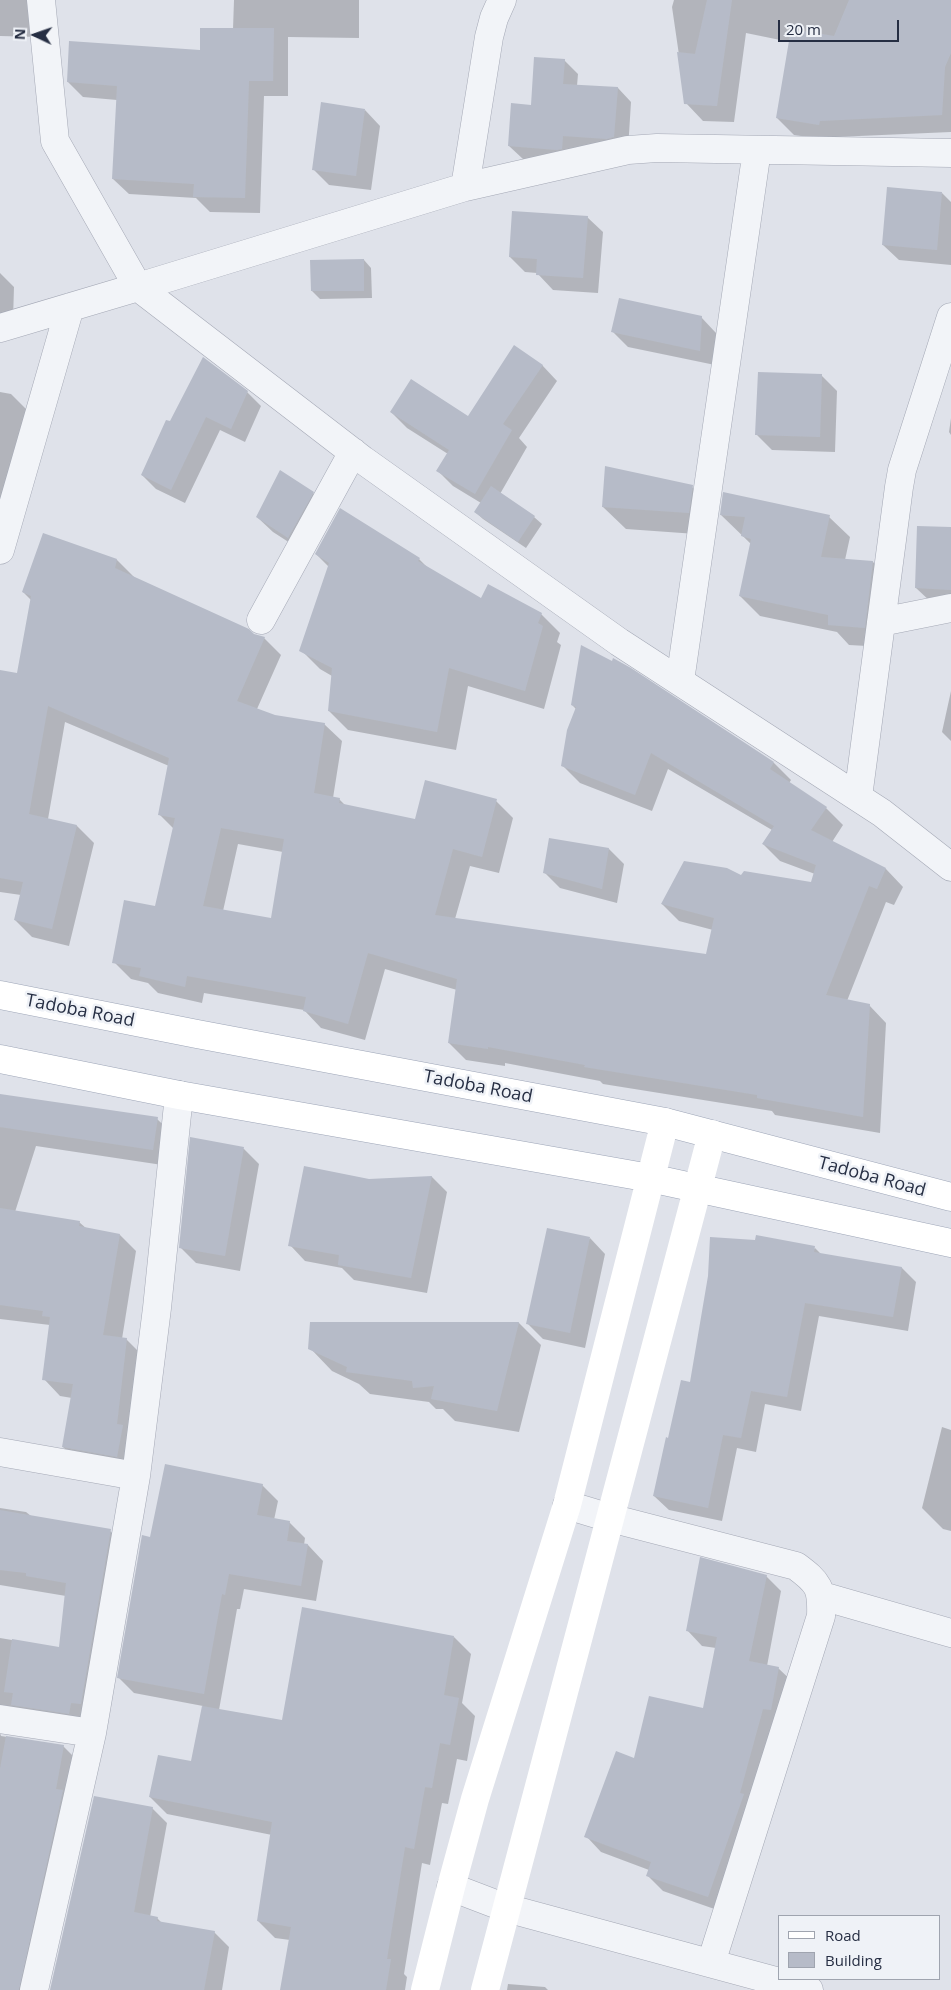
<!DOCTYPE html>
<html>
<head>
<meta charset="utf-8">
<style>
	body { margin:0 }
	#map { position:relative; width:951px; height:1990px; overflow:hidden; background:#dfe2ea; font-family:"Open Sans",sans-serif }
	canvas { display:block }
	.legend { position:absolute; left:778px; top:1915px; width:162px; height:65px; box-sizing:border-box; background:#eff2f7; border:1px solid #9fa4af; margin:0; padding:6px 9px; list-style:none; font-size:15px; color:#262e43 }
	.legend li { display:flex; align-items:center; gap:10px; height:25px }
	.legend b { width:25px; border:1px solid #9fa4af }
	.north { position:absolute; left:10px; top:10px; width:50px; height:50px; -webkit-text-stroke:4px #eff2f7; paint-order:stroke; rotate:273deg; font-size:14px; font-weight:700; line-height:20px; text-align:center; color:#262e43 }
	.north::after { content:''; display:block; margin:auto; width:18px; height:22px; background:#262e43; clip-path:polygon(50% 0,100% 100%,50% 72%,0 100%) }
	.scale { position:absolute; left:778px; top:20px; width:121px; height:22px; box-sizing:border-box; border:2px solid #262e43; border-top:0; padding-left:6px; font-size:15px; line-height:18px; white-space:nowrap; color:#262e43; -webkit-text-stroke:4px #eff2f7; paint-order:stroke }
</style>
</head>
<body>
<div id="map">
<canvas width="951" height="1990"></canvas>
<ul class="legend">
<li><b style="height:6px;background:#fff"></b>Road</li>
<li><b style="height:14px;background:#b6bbc8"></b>Building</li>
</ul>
<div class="north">N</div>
<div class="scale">20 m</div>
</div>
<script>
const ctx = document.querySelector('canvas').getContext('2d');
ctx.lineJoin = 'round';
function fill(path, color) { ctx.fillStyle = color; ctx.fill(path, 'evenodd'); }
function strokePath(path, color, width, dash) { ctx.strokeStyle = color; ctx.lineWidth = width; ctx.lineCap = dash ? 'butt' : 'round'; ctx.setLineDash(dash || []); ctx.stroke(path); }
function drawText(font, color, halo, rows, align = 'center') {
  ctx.font = font + ' "Open Sans",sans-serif'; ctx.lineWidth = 5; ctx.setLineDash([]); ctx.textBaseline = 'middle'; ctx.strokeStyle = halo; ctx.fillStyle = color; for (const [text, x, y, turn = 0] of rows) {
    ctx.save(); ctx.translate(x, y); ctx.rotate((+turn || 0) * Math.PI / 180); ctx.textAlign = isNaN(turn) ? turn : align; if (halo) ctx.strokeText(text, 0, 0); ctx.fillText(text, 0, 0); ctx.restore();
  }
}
const shadow = new Path2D(`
	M 0,0 L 40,0 L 39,37 L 0,36 Z
	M 234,0 L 359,0 L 359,38 L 288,37 L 288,96 L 264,96 L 260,213 L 210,212 L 196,198 L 129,194 L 113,179 L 117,100 L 83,97 L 68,82 L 201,51 L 233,29 Z
	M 674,0 L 951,0 L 951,132 L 836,137 L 836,141 L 794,135 L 777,118 L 790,42 L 746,33 L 734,122 L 703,121 L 686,103 L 672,7 Z
	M 564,60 L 578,74 L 577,86 L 618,88 L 631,102 L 628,150 L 572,163 L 523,159 L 509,146 L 532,106 Z
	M 365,110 L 380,126 L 371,190 L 329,185 L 313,169 Z
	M 942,193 L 951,202 L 951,265 L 899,260 L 883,245 Z
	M 587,217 L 603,232 L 598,293 L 553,290 L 537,273 L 525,272 L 510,257 Z
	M 364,260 L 371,268 L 372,298 L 320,299 L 312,291 Z
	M 0,273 L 14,287 L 13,320 L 0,319 Z
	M 701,317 L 716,333 L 715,365 L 628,347 L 613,332 Z
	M 542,365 L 557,381 L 519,438 L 527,447 L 500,494 L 534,517 L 542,524 L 526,548 L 483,519 L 475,512 L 481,503 L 453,486 L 438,471 L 448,454 L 407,428 L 391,412 L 469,418 Z
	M 821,375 L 837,391 L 835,452 L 772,450 L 757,435 Z
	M 0,392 L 11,394 L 28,411 L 0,545 Z
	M 247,392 L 261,406 L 245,442 L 220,430 L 185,503 L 156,489 L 142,475 L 170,423 Z
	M 951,418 L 951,435 L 949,432 Z
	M 692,487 L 714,509 L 710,535 L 626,529 L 603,507 Z
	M 313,493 L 328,508 L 304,552 L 273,532 L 257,517 Z
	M 721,515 L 829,517 L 850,537 L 845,560 L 873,562 L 893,582 L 885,647 L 849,645 L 837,632 L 760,616 L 740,596 L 751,544 Z
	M 951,528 L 951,604 L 932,603 L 916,588 Z
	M 44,535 L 117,560 L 135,578 L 253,635 L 264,638 L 281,655 L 257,709 L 275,716 L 324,724 L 342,741 L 333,798 L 339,799 L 346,806 L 416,820 L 496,801 L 513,818 L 499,873 L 470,866 L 455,919 L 707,956 L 713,930 L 679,921 L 662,904 L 741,877 L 812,883 L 815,874 L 780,861 L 763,844 L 772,830 L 668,769 L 652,811 L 580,783 L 562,765 L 576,709 L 572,705 L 774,763 L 791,780 L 789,783 L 826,808 L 843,825 L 832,842 L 886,869 L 903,887 L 894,905 L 886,902 L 847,1001 L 869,1005 L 886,1023 L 880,1133 L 775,1115 L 772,1111 L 603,1084 L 600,1081 L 505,1063 L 505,1066 L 466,1060 L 449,1043 L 457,990 L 385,969 L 365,1040 L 321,1028 L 304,1010 L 204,993 L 202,1003 L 158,993 L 148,983 L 131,979 L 114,962 L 156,907 L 174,829 L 159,814 L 169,766 L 65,722 L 48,819 L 77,826 L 94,843 L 69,946 L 32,937 L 15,920 L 21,895 L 0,892 L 0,671 L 18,674 L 31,600 L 23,592 ZM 238,844 L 283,852 L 272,919 L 223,911 Z
	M 316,554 L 419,559 L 429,569 L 481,600 L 541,614 L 560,633 L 557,642 L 561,645 L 544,709 L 468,686 L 456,750 L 348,730 L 329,711 L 332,676 L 320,669 L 301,650 L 329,567 Z
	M 951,691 L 951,741 L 942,732 Z
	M 609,849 L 624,864 L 617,903 L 560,888 L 545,873 Z
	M 0,1095 L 157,1119 L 174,1135 L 169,1166 L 36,1146 L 15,1212 L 79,1222 L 87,1229 L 120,1235 L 136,1251 L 122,1339 L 126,1339 L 143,1356 L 134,1473 L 80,1463 L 63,1447 L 72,1398 L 60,1396 L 44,1379 L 50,1325 L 0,1319 Z
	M 191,1139 L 244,1149 L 259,1164 L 240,1271 L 196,1263 L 180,1247 Z
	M 432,1177 L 447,1192 L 427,1293 L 354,1280 L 342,1268 L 305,1261 L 290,1245 L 369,1181 Z
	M 590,1238 L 605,1254 L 585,1348 L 543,1339 L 528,1324 Z
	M 815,1248 L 822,1255 L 902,1268 L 916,1282 L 908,1331 L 819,1316 L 801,1411 L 765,1404 L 756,1452 L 737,1448 L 722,1521 L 669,1510 L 654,1496 L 691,1383 Z
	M 311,1323 L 519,1323 L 541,1345 L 519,1432 L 455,1421 L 443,1409 L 436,1409 L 429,1402 L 370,1394 L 359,1384 L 332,1371 L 310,1348 Z
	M 942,1427 L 951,1430 L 951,1531 L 943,1529 L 922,1508 Z
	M 262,1485 L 278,1501 L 274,1520 L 289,1522 L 305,1538 L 304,1545 L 308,1545 L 323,1561 L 316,1601 L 244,1589 L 240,1609 L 237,1609 L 219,1710 L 283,1722 L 454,1637 L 471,1654 L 462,1703 L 475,1716 L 467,1761 L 457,1759 L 448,1804 L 442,1803 L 430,1865 L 422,1863 L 404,1974 L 407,1977 L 405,1990 L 281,1990 L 290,1940 L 275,1938 L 258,1921 L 272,1835 L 167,1814 L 150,1797 L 192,1763 L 203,1706 L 134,1693 L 119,1678 L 151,1538 Z
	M 0,1508 L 26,1512 L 31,1516 L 110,1531 L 127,1547 L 97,1720 L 0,1733 L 1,1736 L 63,1746 L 79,1762 L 37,1990 L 0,1990 L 0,1638 L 60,1648 L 66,1596 L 0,1585 Z
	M 766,1576 L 781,1591 L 767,1666 L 778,1668 L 794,1683 L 723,1912 L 663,1891 L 647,1875 L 649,1870 L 601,1852 L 586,1836 L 635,1759 L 704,1709 L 716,1648 L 702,1646 L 687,1630 Z
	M 152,1808 L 167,1823 L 150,1917 L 157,1918 L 162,1923 L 214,1932 L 229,1947 L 222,1990 L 51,1990 Z
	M 508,1984 L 545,1987 L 548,1990 L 507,1990 Z`);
const building = new Path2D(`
	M 707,0 L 732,0 L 717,106 L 684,104 L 677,52 L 695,54 Z
	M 849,0 L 951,0 L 951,53 L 945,67 L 942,115 L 820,121 L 819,125 L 776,118 L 791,29 L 834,36 Z
	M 200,28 L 274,28 L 273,81 L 249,81 L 245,198 L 193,197 L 194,184 L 112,179 L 117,86 L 67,82 L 69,41 L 200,50 Z
	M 534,57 L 565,59 L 563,84 L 618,87 L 614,137 L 607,139 L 563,136 L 562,149 L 557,150 L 508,146 L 511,103 L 531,105 Z
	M 321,102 L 365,109 L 356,176 L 312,170 Z
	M 887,187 L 942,192 L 937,250 L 882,245 Z
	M 512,211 L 588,216 L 583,278 L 536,275 L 537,259 L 509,257 Z
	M 364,259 L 364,291 L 311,291 L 310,260 Z
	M 619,298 L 702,316 L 700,351 L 611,332 Z
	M 514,345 L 543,365 L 503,424 L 512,430 L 475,494 L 436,471 L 449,450 L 390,412 L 411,379 L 468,416 Z
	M 203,357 L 248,391 L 231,429 L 206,417 L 171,490 L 141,475 L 166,420 L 170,421 Z
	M 758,372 L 822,374 L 820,437 L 755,435 Z
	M 605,466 L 693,485 L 689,513 L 602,507 Z
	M 280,470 L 314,492 L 288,538 L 256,517 Z
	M 491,486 L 535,516 L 518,542 L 474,512 Z
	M 723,492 L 830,515 L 821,557 L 873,561 L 865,628 L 828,625 L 828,615 L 739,596 L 751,539 L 741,536 L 745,517 L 720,515 Z
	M 340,508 L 420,558 L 418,561 L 481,598 L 488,584 L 542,613 L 538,623 L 543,626 L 525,691 L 449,668 L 437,732 L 328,711 L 332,668 L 299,651 L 329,563 L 315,554 Z
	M 917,526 L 951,527 L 951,590 L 915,588 Z
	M 43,533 L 117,559 L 115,568 L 249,629 L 254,634 L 265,637 L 237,701 L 275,715 L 325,723 L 314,793 L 340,798 L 339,803 L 415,819 L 425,780 L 497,799 L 482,857 L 453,849 L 435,915 L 706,954 L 714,918 L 661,904 L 684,861 L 727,868 L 741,875 L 744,871 L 811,882 L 816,865 L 762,844 L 774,826 L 651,753 L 635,795 L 561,766 L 567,730 L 576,707 L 571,705 L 581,645 L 612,661 L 613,658 L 631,668 L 774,762 L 770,769 L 827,807 L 811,830 L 886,868 L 877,889 L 869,886 L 826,995 L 870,1004 L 863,1117 L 757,1098 L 757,1095 L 584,1067 L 585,1065 L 488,1047 L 488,1049 L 448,1043 L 457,979 L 368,953 L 348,1024 L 303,1011 L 306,997 L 187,976 L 185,987 L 139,976 L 141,968 L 112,963 L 124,900 L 155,906 L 175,818 L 158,815 L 169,758 L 48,706 L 29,814 L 77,825 L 52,929 L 14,920 L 23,882 L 0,878 L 0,670 L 17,673 L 31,596 L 22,592 ZM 221,828 L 284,839 L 271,918 L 203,906 Z
	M 549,838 L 609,848 L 602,889 L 543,873 Z
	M 0,1094 L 158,1117 L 153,1150 L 0,1127 Z
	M 190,1137 L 244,1147 L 225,1256 L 179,1248 Z
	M 304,1166 L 369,1179 L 432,1176 L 411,1278 L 338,1265 L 339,1255 L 288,1246 Z
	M 0,1208 L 80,1221 L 79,1226 L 120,1234 L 103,1335 L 127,1338 L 117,1424 L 123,1425 L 117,1457 L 62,1447 L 73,1384 L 42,1380 L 50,1317 L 42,1316 L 43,1311 L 0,1305 Z
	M 547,1228 L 590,1237 L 570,1333 L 526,1324 Z
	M 756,1235 L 815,1246 L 814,1252 L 902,1267 L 893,1317 L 805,1303 L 787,1397 L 751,1391 L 741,1438 L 723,1435 L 708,1508 L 653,1496 L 666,1437 L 668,1438 L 681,1380 L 690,1382 L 708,1276 L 710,1237 L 755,1240 Z
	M 310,1322 L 519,1322 L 497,1411 L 431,1399 L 434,1386 L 413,1388 L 412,1381 L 346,1372 L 347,1367 L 308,1349 Z
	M 165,1464 L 263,1484 L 257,1515 L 290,1521 L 287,1541 L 308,1544 L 301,1586 L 229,1574 L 225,1595 L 222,1594 L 204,1694 L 117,1678 L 142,1535 L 150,1537 Z
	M 0,1510 L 111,1529 L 81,1704 L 71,1703 L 69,1714 L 11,1705 L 13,1693 L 4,1692 L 12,1639 L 59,1647 L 66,1583 L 26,1576 L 26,1573 L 0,1570 Z
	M 700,1557 L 767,1575 L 749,1661 L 779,1667 L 771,1710 L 763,1709 L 740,1793 L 744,1794 L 708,1897 L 646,1876 L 651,1862 L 584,1837 L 616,1751 L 634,1758 L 649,1696 L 703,1708 L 717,1637 L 686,1631 Z
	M 302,1607 L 454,1636 L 444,1695 L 459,1698 L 450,1745 L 440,1743 L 432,1788 L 425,1787 L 414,1849 L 405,1847 L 387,1959 L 391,1959 L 386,1990 L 280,1990 L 291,1927 L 257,1921 L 272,1822 L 149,1797 L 158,1755 L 191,1761 L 202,1706 L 282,1720 Z
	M 6,1736 L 64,1745 L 56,1789 L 63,1790 L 19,1990 L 0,1990 L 0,1769 Z
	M 94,1796 L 153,1807 L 134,1912 L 158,1917 L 157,1921 L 215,1931 L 204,1990 L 50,1990 Z`);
const street = new Path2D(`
	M 465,187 L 489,37 L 494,18 L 502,0
	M 138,287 L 363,460 L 619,642 L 882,813 L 951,867
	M 138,287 L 465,187 L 628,150 L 657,148 L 951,153
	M 0,328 L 138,287 L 55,141 L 41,0
	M 0,550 L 70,307
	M 261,620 L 353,452
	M 881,622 L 951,608
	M 680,681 L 757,150
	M 858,797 L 899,487 L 902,470 L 951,317
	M 0,1452 L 136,1476
	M 567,1505 L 610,1518 L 796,1566 C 819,1583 822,1588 821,1616 L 711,1963
	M 822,1596 L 951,1633
	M 0,1719 L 92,1733
	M 451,1887 L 506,1908 L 809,1990
	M 34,1990 L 92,1733 L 136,1476 L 157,1308 L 179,1095`);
const secondary = new Path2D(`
	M 425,1990 L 451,1887 L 475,1799 L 567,1505 L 665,1122
	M 485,1990 L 712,1134`);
const primary = new Path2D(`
	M 0,995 L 197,1034 L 665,1122 L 951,1197
	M 0,1059 L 179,1095 L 650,1178 L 951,1243`);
const streetNames = [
	["Tadoba Road",80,1011,11],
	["Tadoba Road",478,1087,11],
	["Tadoba Road",872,1177,15]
];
fill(shadow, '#0003');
fill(building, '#b6bbc8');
strokePath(street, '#a4a8b5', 29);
strokePath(primary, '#9da5b7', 29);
strokePath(street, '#f2f4f8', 28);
strokePath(secondary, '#fff', 28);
strokePath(primary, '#fff', 28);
drawText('18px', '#262e43', '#eff2f7', streetNames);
</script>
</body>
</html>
